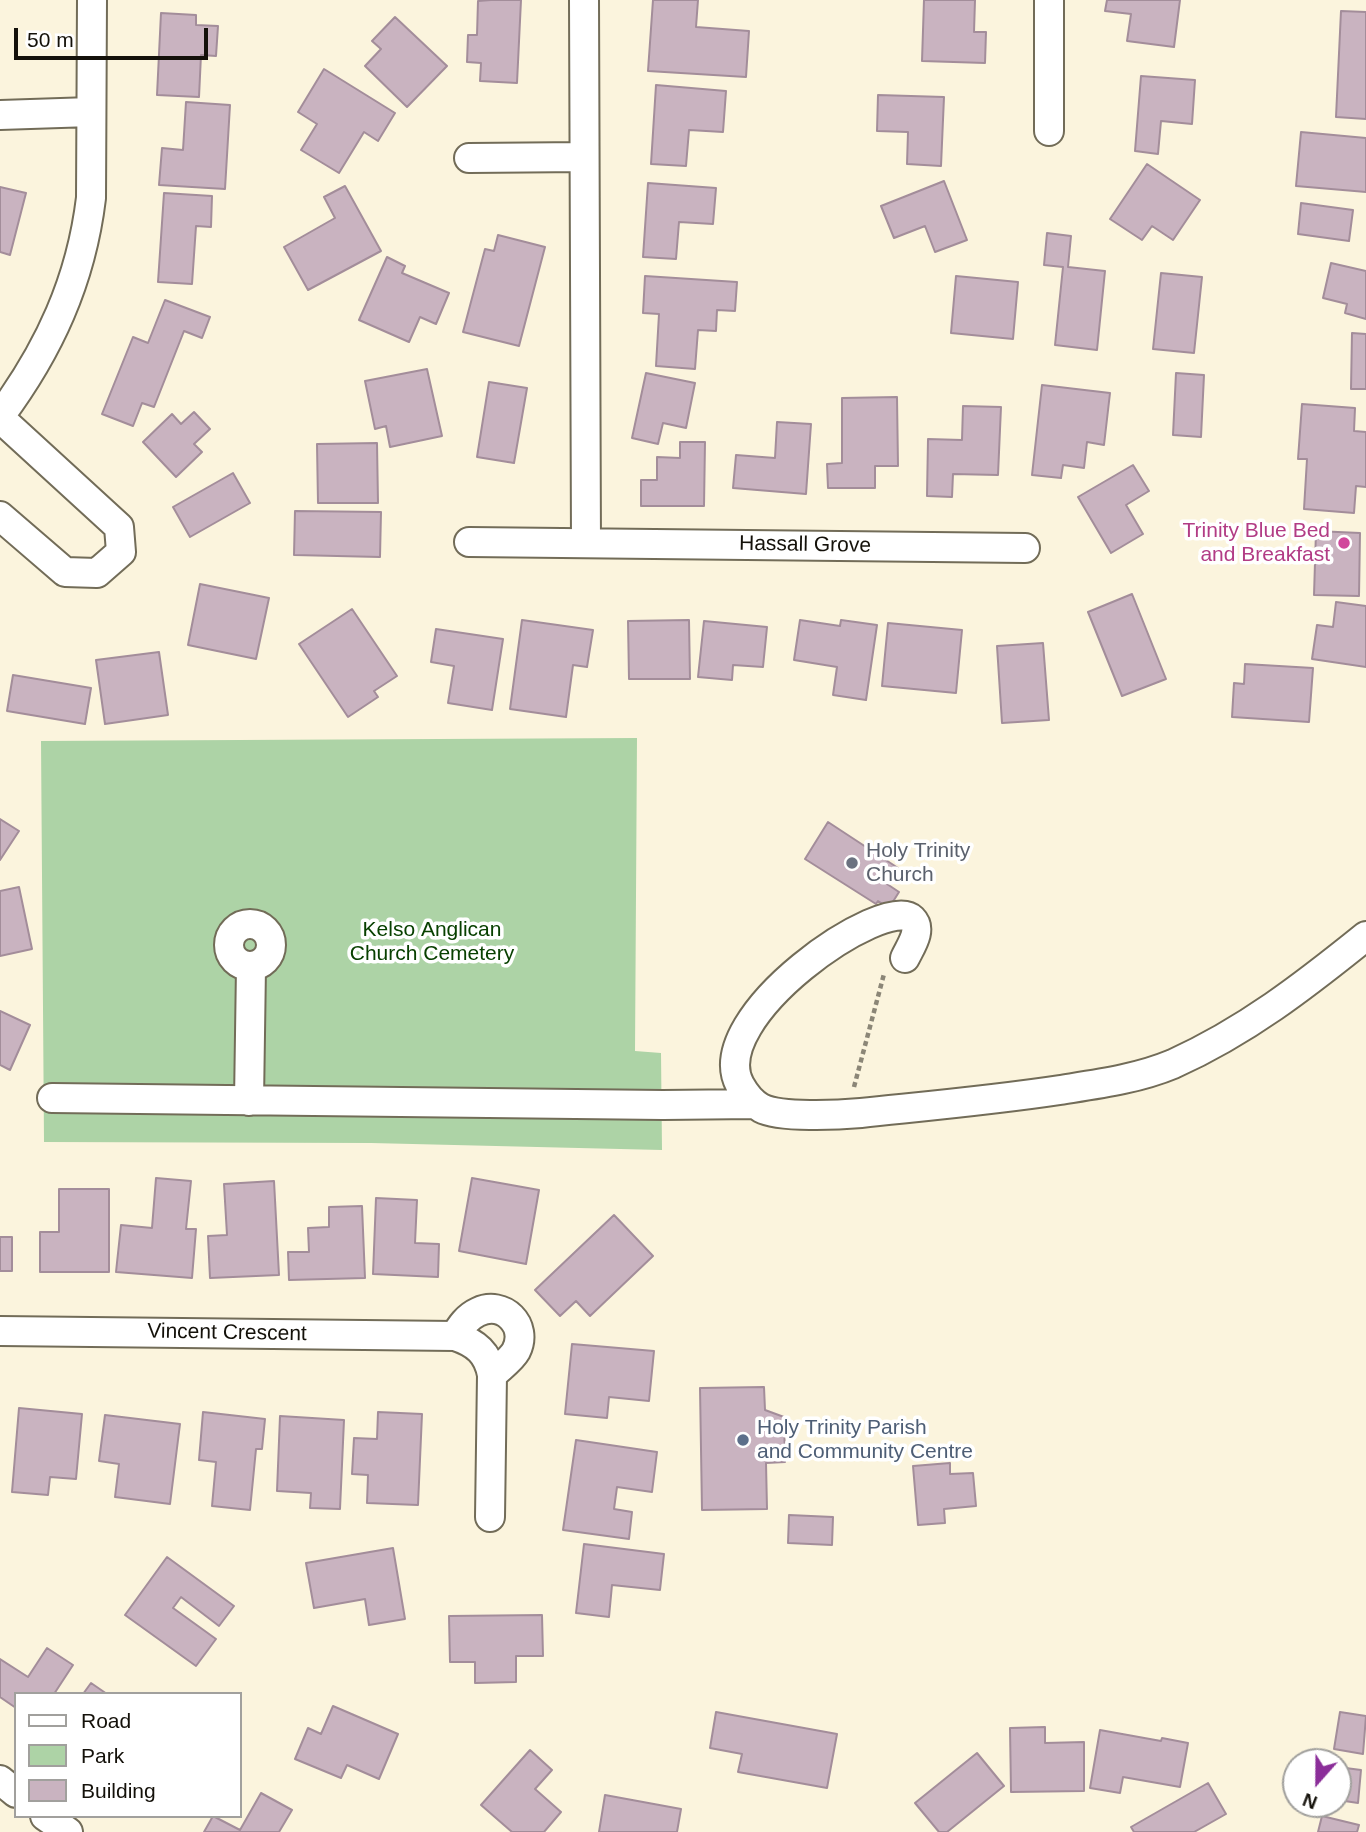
<!DOCTYPE html>
<html>
<head>
<meta charset="utf-8">
<style>
	body { margin:0 }
	#map { position:relative; width:1366px; height:1832px; overflow:hidden; background:#fbf4dd; font-family:Helvetica,sans-serif }
	canvas { display:block }
	.legend { position:absolute; left:14px; top:1692px; width:228px; height:126px; box-sizing:border-box; background:#fff; border:2px solid #a1a09d; margin:0; padding:9px 12px; list-style:none; font-size:21px; color:#14110a }
	.legend li { display:flex; align-items:center; gap:14px; height:35px }
	.legend b { width:35px; border:2px solid #a1a09d }
	.north { position:absolute; left:1282px; top:1748px; width:70px; height:70px; box-sizing:border-box; background:#fff; border:2px solid #a1a09d; border-radius:50%; rotate:201deg; font-size:19px; font-weight:700; line-height:28px; text-align:center; color:#14110a }
	.north::after { content:''; display:block; margin:auto; width:24px; height:32px; background:#8b2e99; clip-path:polygon(50% 0,100% 100%,50% 72%,0 100%) }
	.scale { position:absolute; left:14px; top:28px; width:194px; height:32px; box-sizing:border-box; border:4px solid #14110a; border-top:0; padding-left:9px; font-size:21px; line-height:24px; white-space:nowrap; color:#14110a; -webkit-text-stroke:5px #fff; paint-order:stroke }
</style>
</head>
<body>
<div id="map">
<canvas width="1366" height="1832"></canvas>
<ul class="legend">
<li><b style="height:9px;background:#fff"></b>Road</li>
<li><b style="height:19px;background:#add3a6"></b>Park</li>
<li><b style="height:19px;background:#c9b3c0"></b>Building</li>
</ul>
<div class="north">N</div>
<div class="scale">50 m</div>
</div>
<script>
const ctx = document.querySelector('canvas').getContext('2d');
ctx.lineJoin = 'round';
function fill(path, color) { ctx.fillStyle = color; ctx.fill(path, 'evenodd'); }
function strokePath(path, color, width, dash) { ctx.strokeStyle = color; ctx.lineWidth = width; ctx.lineCap = dash ? 'butt' : 'round'; ctx.setLineDash(dash || []); ctx.stroke(path); }
function drawText(font, color, halo, rows, align = 'center') {
  ctx.font = font + ' Helvetica,sans-serif'; ctx.lineWidth = 7; ctx.setLineDash([]); ctx.textBaseline = 'middle'; ctx.strokeStyle = halo; ctx.fillStyle = color; for (const [text, x, y, turn = 0] of rows) {
    ctx.save(); ctx.translate(x, y); ctx.rotate((+turn || 0) * Math.PI / 180); ctx.textAlign = isNaN(turn) ? turn : align; if (halo) ctx.strokeText(text, 0, 0); ctx.fillText(text, 0, 0); ctx.restore();
  }
}
const green = new Path2D(`
	M 637,738 L 635,1051 L 661,1053 L 662,1150 L 371,1143 L 44,1142 L 41,741 Z`);
const building = new Path2D(`
	M 491,0 L 521,0 L 517,83 L 480,81 L 481,63 L 467,62 L 468,35 L 477,35 L 478,1 Z
	M 653,0 L 698,0 L 696,27 L 749,31 L 746,77 L 648,71 Z
	M 924,0 L 975,0 L 974,32 L 986,32 L 985,63 L 922,61 Z
	M 1107,0 L 1180,0 L 1174,47 L 1127,41 L 1131,14 L 1105,11 Z
	M 1341,11 L 1366,12 L 1366,119 L 1336,117 Z
	M 161,13 L 196,15 L 196,25 L 218,26 L 216,56 L 201,55 L 199,97 L 157,95 Z
	M 395,17 L 447,66 L 407,107 L 365,66 L 381,49 L 372,41 Z
	M 324,69 L 395,113 L 378,141 L 364,132 L 339,173 L 301,150 L 317,124 L 298,112 Z
	M 1141,76 L 1195,80 L 1192,124 L 1161,121 L 1158,154 L 1135,151 Z
	M 656,85 L 726,91 L 723,132 L 689,130 L 686,166 L 651,164 Z
	M 878,95 L 944,97 L 941,166 L 907,164 L 908,132 L 877,131 Z
	M 186,102 L 230,105 L 225,189 L 159,185 L 162,148 L 183,150 Z
	M 1301,132 L 1366,138 L 1366,192 L 1296,186 Z
	M 1147,164 L 1200,200 L 1173,240 L 1152,226 L 1142,240 L 1110,219 Z
	M 944,181 L 967,240 L 935,252 L 925,226 L 894,238 L 881,206 Z
	M 648,183 L 716,188 L 713,224 L 679,222 L 676,259 L 643,257 Z
	M 345,186 L 381,251 L 308,290 L 284,247 L 335,218 L 324,197 Z
	M 0,187 L 26,193 L 10,255 L 0,252 Z
	M 164,193 L 212,196 L 211,227 L 196,226 L 192,284 L 158,282 Z
	M 1301,203 L 1353,210 L 1349,241 L 1298,234 Z
	M 1047,233 L 1071,236 L 1068,267 L 1105,271 L 1097,350 L 1055,345 L 1063,267 L 1044,265 Z
	M 498,235 L 545,247 L 519,346 L 463,332 L 485,249 L 494,251 Z
	M 387,257 L 405,266 L 402,273 L 449,293 L 436,324 L 420,317 L 409,342 L 359,320 Z
	M 1331,263 L 1366,271 L 1366,319 L 1345,313 L 1347,304 L 1323,298 Z
	M 1161,273 L 1202,277 L 1194,353 L 1153,349 Z
	M 645,276 L 737,282 L 735,311 L 717,310 L 716,331 L 698,330 L 695,369 L 656,366 L 659,314 L 643,313 Z
	M 956,276 L 1018,282 L 1013,339 L 951,333 Z
	M 165,300 L 210,317 L 202,338 L 184,331 L 154,407 L 142,403 L 133,426 L 102,414 L 133,337 L 148,343 Z
	M 1352,333 L 1366,334 L 1366,389 L 1351,389 Z
	M 427,369 L 442,436 L 390,447 L 386,426 L 375,429 L 365,381 Z
	M 646,373 L 695,383 L 686,428 L 663,423 L 658,444 L 632,438 Z
	M 1176,373 L 1204,375 L 1201,437 L 1173,435 Z
	M 489,382 L 527,388 L 514,463 L 477,457 Z
	M 1042,385 L 1110,393 L 1104,445 L 1087,442 L 1084,468 L 1063,465 L 1061,478 L 1032,475 Z
	M 897,397 L 898,466 L 875,466 L 875,488 L 828,488 L 827,464 L 842,463 L 842,398 Z
	M 1302,404 L 1355,408 L 1354,431 L 1366,432 L 1366,487 L 1356,486 L 1354,513 L 1304,509 L 1307,459 L 1298,459 Z
	M 963,406 L 1001,407 L 998,475 L 953,474 L 952,497 L 927,496 L 928,439 L 962,440 Z
	M 194,412 L 210,429 L 194,444 L 202,452 L 176,477 L 143,442 L 172,414 L 181,424 Z
	M 777,422 L 811,424 L 806,494 L 733,488 L 736,455 L 775,458 Z
	M 680,442 L 705,442 L 704,506 L 641,506 L 641,480 L 657,480 L 657,457 L 680,458 Z
	M 377,443 L 378,503 L 318,503 L 317,444 Z
	M 1133,465 L 1149,491 L 1126,505 L 1143,534 L 1111,553 L 1078,497 Z
	M 233,473 L 250,503 L 190,537 L 173,507 Z
	M 295,511 L 381,512 L 380,557 L 294,555 Z
	M 1316,531 L 1360,533 L 1359,596 L 1314,595 Z
	M 200,584 L 269,598 L 256,659 L 188,645 Z
	M 1132,594 L 1166,679 L 1122,696 L 1088,612 Z
	M 1336,602 L 1366,606 L 1366,667 L 1312,659 L 1317,625 L 1333,627 Z
	M 352,609 L 397,676 L 374,691 L 378,697 L 348,717 L 299,644 Z
	M 522,620 L 593,630 L 587,667 L 573,665 L 566,717 L 510,709 Z
	M 689,620 L 690,679 L 629,679 L 628,621 Z
	M 800,620 L 840,626 L 841,620 L 877,625 L 866,700 L 833,695 L 837,667 L 794,660 Z
	M 704,621 L 767,627 L 763,667 L 733,665 L 732,680 L 698,677 Z
	M 888,623 L 962,630 L 956,693 L 882,686 Z
	M 436,629 L 503,639 L 492,710 L 448,703 L 454,666 L 431,662 Z
	M 1043,643 L 1049,720 L 1002,723 L 997,646 Z
	M 159,652 L 168,715 L 105,724 L 96,660 Z
	M 1245,664 L 1313,668 L 1309,722 L 1232,717 L 1234,683 L 1244,684 Z
	M 13,675 L 91,688 L 85,724 L 7,711 Z
	M 0,819 L 19,831 L 0,860 Z
	M 828,822 L 898,868 L 887,884 L 899,892 L 889,908 L 878,901 L 876,904 L 805,859 Z
	M 19,887 L 32,949 L 0,956 L 0,891 Z
	M 0,1011 L 30,1025 L 10,1070 L 0,1065 Z
	M 156,1178 L 191,1181 L 186,1229 L 196,1229 L 192,1278 L 116,1272 L 121,1225 L 152,1228 Z
	M 472,1178 L 539,1190 L 526,1264 L 459,1251 Z
	M 274,1181 L 279,1275 L 210,1278 L 208,1236 L 227,1235 L 224,1184 Z
	M 59,1189 L 109,1189 L 109,1272 L 40,1272 L 40,1232 L 59,1232 Z
	M 376,1198 L 417,1200 L 415,1243 L 439,1244 L 438,1277 L 373,1274 Z
	M 362,1206 L 365,1278 L 289,1280 L 288,1252 L 309,1252 L 308,1228 L 329,1227 L 329,1207 Z
	M 614,1215 L 653,1256 L 590,1316 L 576,1301 L 560,1316 L 535,1290 Z
	M 0,1237 L 12,1237 L 12,1271 L 0,1271 Z
	M 572,1344 L 654,1351 L 649,1401 L 609,1397 L 607,1418 L 565,1414 Z
	M 764,1387 L 765,1410 L 784,1417 L 785,1462 L 766,1463 L 767,1509 L 702,1510 L 700,1388 Z
	M 19,1408 L 82,1414 L 76,1479 L 50,1477 L 48,1495 L 12,1492 Z
	M 203,1412 L 265,1419 L 262,1449 L 256,1449 L 250,1510 L 212,1506 L 216,1462 L 199,1460 Z
	M 378,1412 L 422,1414 L 418,1505 L 367,1503 L 368,1475 L 352,1474 L 354,1438 L 377,1439 Z
	M 105,1415 L 180,1424 L 170,1504 L 115,1497 L 119,1464 L 99,1461 Z
	M 280,1416 L 344,1420 L 340,1509 L 310,1508 L 311,1493 L 277,1491 Z
	M 576,1440 L 657,1452 L 652,1492 L 617,1487 L 614,1509 L 632,1512 L 629,1539 L 563,1530 Z
	M 950,1463 L 950,1474 L 973,1473 L 976,1506 L 944,1509 L 945,1523 L 918,1525 L 913,1466 Z
	M 789,1515 L 833,1517 L 832,1545 L 788,1543 Z
	M 584,1544 L 664,1554 L 660,1590 L 612,1585 L 609,1617 L 576,1613 Z
	M 393,1548 L 405,1619 L 369,1625 L 365,1599 L 314,1608 L 306,1563 Z
	M 167,1557 L 234,1606 L 219,1626 L 181,1597 L 173,1608 L 216,1639 L 196,1666 L 125,1615 Z
	M 542,1615 L 543,1656 L 516,1656 L 516,1682 L 475,1683 L 475,1662 L 450,1662 L 449,1616 Z
	M 47,1648 L 73,1665 L 54,1694 L 16,1694 L 16,1708 L 0,1697 L 0,1659 L 28,1677 Z
	M 91,1683 L 107,1694 L 83,1694 Z
	M 333,1706 L 398,1734 L 379,1779 L 347,1765 L 341,1778 L 295,1759 L 308,1728 L 321,1734 Z
	M 716,1712 L 837,1734 L 827,1788 L 738,1772 L 742,1754 L 710,1748 Z
	M 1340,1712 L 1366,1716 L 1363,1754 L 1334,1749 Z
	M 1045,1727 L 1045,1743 L 1084,1742 L 1084,1791 L 1011,1792 L 1010,1728 Z
	M 1100,1730 L 1161,1741 L 1162,1738 L 1188,1743 L 1180,1787 L 1123,1777 L 1120,1793 L 1090,1788 Z
	M 530,1750 L 552,1770 L 535,1789 L 561,1812 L 544,1832 L 512,1832 L 481,1805 Z
	M 977,1753 L 1004,1786 L 947,1832 L 939,1832 L 915,1803 Z
	M 1338,1767 L 1361,1770 L 1358,1803 L 1338,1800 Z
	M 1208,1783 L 1226,1814 L 1194,1832 L 1134,1832 L 1131,1827 Z
	M 261,1793 L 292,1810 L 279,1832 L 204,1832 L 213,1816 L 240,1830 Z
	M 605,1795 L 681,1809 L 677,1832 L 599,1832 Z
	M 1322,1816 L 1359,1825 L 1357,1832 L 1318,1832 Z`);
const path = new Path2D(`
	M 854,1087 L 884,974`);
const minor = new Path2D(`
	M 584,0 L 586,542
	M 1049,0 L 1049,131
	M 0,115 L 91,112
	M 469,158 L 584,157
	M 0,416 C 49,350 81,281 91,198 L 92,0
	M 0,418 L 119,527 L 121,552 L 97,573 L 65,572 L 0,516
	M 469,542 L 1025,548
	M229 945a21 21 0 1 1 42 0a21 21 0 1 1-42 0Z
	M 905,958 C 910,947 923,930 912,919 C 886,893 703,1017 740,1085 C 745,1094 752,1103 761,1108 C 780,1118 839,1115 861,1113 C 927,1106 994,1100 1060,1090 C 1098,1084 1137,1079 1173,1064 C 1246,1031 1304,986 1366,936
	M 52,1098 L 663,1105 L 754,1104
	M 249,1101 L 251,967
	M 0,1331 L 455,1336 C 476,1343 488,1353 492,1375 L 490,1517
	M 455,1336 C 461,1326 467,1317 478,1312 C 503,1300 529,1325 516,1351 C 511,1360 500,1367 492,1375
	M 0,1780 L 16,1793
	M 45,1816 L 68,1832`);
const markers = [
	[1344,543,7,"#d1479c"],
	[852,863,7,"#6b7280"],
	[743,1440,7,"#5c6f8a"]
];
const hotelNames = [
	["Trinity Blue Bed",1330,531],
	["and Breakfast",1330,555]
];
const streetNames = [
	["Hassall Grove",805,545,1],
	["Vincent Crescent",227,1333,1]
];
const worshipNames = [
	["Holy Trinity",866,851],
	["Church",866,875]
];
const parkNames = [
	["Kelso Anglican",432,930],
	["Church Cemetery",432,954]
];
const serviceNames = [
	["Holy Trinity Parish",757,1428],
	["and Community Centre",757,1452]
];
fill(green, '#add3a6');
fill(building, '#c9b3c0');
strokePath(building, '#a38d9a', 2);
strokePath(minor, '#726c58', 32);
strokePath(path, '#8b8677', 4.5, [5, 3.5]);
strokePath(minor, '#fff', 28);
for (const [x, y, r, color] of markers) { const dot = new Path2D(); dot.arc(x, y, r, 0, 2 * Math.PI); ctx.fillStyle = color; ctx.fill(dot); strokePath(dot, '#fff', 2.5); }
drawText('21px', '#b23c85', '#fff', hotelNames, 'right');
drawText('21px', '#14110a', '#fff', streetNames);
drawText('21px', '#5b616d', '#fff', worshipNames, 'left');
drawText('21px', '#084000', '#fff', parkNames);
drawText('21px', '#4e5e75', '#fff', serviceNames, 'left');
</script>
</body>
</html>
